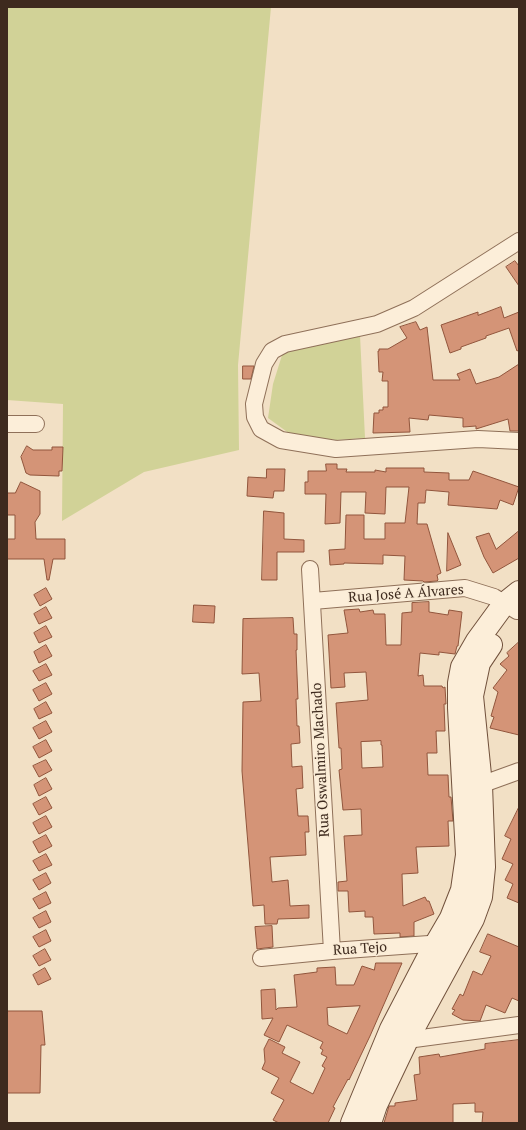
<!DOCTYPE html>
<html>
<head>
<meta charset="utf-8">
<style>
	body { margin:0 }
	#map { position:relative; width:526px; height:1130px; overflow:hidden; background:#f2e0c5; font-family:"PT Serif",serif }
	canvas { display:block }
	.frame { position:absolute; inset:0; border:8px solid #3e2a1e; pointer-events:none }
</style>
</head>
<body>
<div id="map">
<canvas width="526" height="1130"></canvas>
<div class="frame"></div>
</div>
<script>
const ctx = document.querySelector('canvas').getContext('2d');
ctx.lineJoin = 'round';
function fill(path, color) { ctx.fillStyle = color; ctx.fill(path, 'evenodd'); }
function strokePath(path, color, width, dash) { ctx.strokeStyle = color; ctx.lineWidth = width; ctx.lineCap = dash ? 'butt' : 'round'; ctx.setLineDash(dash || []); ctx.stroke(path); }
function drawText(font, color, halo, rows, align = 'center') {
  ctx.font = font + ' "PT Serif",serif'; ctx.lineWidth = 3; ctx.setLineDash([]); ctx.textBaseline = 'middle'; ctx.strokeStyle = halo; ctx.fillStyle = color; for (const [text, x, y, turn = 0] of rows) {
    ctx.save(); ctx.translate(x, y); ctx.rotate((+turn || 0) * Math.PI / 180); ctx.textAlign = isNaN(turn) ? turn : align; if (halo) ctx.strokeText(text, 0, 0); ctx.fillText(text, 0, 0); ctx.restore();
  }
}
const green = new Path2D(`
	M 7,7 L 271,7 L 238,365 L 239,450 L 144,472 L 62,521 L 63,404 L 7,400 Z
	M 360,335 L 365,438 L 336,440 L 290,434 L 268,418 L 273,384 L 283,352 Z`);
const building = new Path2D(`
	M 515,261 L 519,266 L 519,286 L 506,267 Z
	M 501,307 L 504,318 L 519,312 L 519,350 L 517,351 L 509,328 L 486,336 L 486,338 L 461,347 L 461,349 L 450,353 L 441,325 L 478,312 L 478,315 Z
	M 416,322 L 420,330 L 427,327 L 433,380 L 460,380 L 457,374 L 470,369 L 476,384 L 499,377 L 519,364 L 519,431 L 510,431 L 508,419 L 476,429 L 476,426 L 463,427 L 463,418 L 429,415 L 428,420 L 409,418 L 410,432 L 373,433 L 374,413 L 379,413 L 379,410 L 383,410 L 383,407 L 388,407 L 388,381 L 382,381 L 383,372 L 379,372 L 378,351 L 379,351 L 379,349 L 388,349 L 407,338 L 400,327 Z
	M 243,366 L 254,366 L 251,379 L 243,379 Z
	M 27,446 L 33,450 L 52,450 L 52,447 L 63,447 L 62,471 L 59,471 L 59,476 L 30,475 L 26,473 L 21,457 Z
	M 326,464 L 337,464 L 337,469 L 347,469 L 346,472 L 375,472 L 375,470 L 386,472 L 386,468 L 424,468 L 424,472 L 449,473 L 449,480 L 469,480 L 473,471 L 519,487 L 513,505 L 500,500 L 497,509 L 448,505 L 449,492 L 426,490 L 425,503 L 418,503 L 417,524 L 427,524 L 441,573 L 437,575 L 438,580 L 437,581 L 424,582 L 423,581 L 404,580 L 405,556 L 383,555 L 383,564 L 344,563 L 344,564 L 330,565 L 329,550 L 345,549 L 346,515 L 364,515 L 364,539 L 385,539 L 385,523 L 405,523 L 409,487 L 386,487 L 385,514 L 365,513 L 366,492 L 341,492 L 340,523 L 325,524 L 326,494 L 305,494 L 305,482 L 308,482 L 308,471 L 326,471 Z
	M 267,469 L 285,469 L 284,491 L 274,491 L 273,498 L 247,496 L 248,477 L 266,478 Z
	M 21,482 L 40,491 L 40,514 L 35,522 L 36,539 L 65,539 L 65,559 L 53,559 L 49,580 L 47,580 L 44,559 L 7,559 L 7,539 L 15,539 L 15,515 L 7,515 L 7,493 L 15,493 Z
	M 264,511 L 284,513 L 284,539 L 304,540 L 304,552 L 277,552 L 277,580 L 262,580 Z
	M 519,531 L 519,558 L 493,573 L 484,557 L 476,537 L 489,533 L 496,549 Z
	M 448,533 L 461,565 L 447,571 Z
	M 46,588 L 52,599 L 40,606 L 34,595 Z
	M 429,602 L 429,612 L 448,615 L 449,610 L 462,612 L 458,646 L 457,646 L 455,654 L 439,652 L 439,655 L 420,653 L 418,676 L 423,675 L 424,686 L 442,686 L 443,688 L 445,687 L 446,704 L 444,704 L 445,731 L 436,731 L 437,753 L 427,753 L 428,775 L 448,775 L 449,797 L 451,797 L 453,821 L 448,821 L 449,846 L 416,847 L 418,873 L 402,874 L 403,906 L 425,897 L 427,901 L 429,901 L 434,914 L 414,922 L 414,936 L 400,937 L 400,933 L 374,934 L 373,917 L 365,917 L 365,911 L 349,912 L 348,891 L 338,891 L 338,882 L 347,881 L 344,836 L 362,835 L 361,809 L 343,810 L 339,770 L 342,769 L 341,748 L 339,748 L 336,703 L 368,700 L 366,672 L 344,673 L 345,687 L 331,688 L 328,635 L 348,633 L 344,610 L 359,609 L 360,612 L 373,610 L 374,614 L 385,614 L 386,645 L 401,645 L 402,613 L 412,612 L 412,603 ZM 381,741 L 381,745 L 382,745 L 383,767 L 362,768 L 361,742 Z
	M 194,605 L 215,606 L 214,623 L 193,622 Z
	M 46,607 L 52,618 L 39,624 L 34,614 Z
	M 293,618 L 294,634 L 297,634 L 297,650 L 296,650 L 298,699 L 296,699 L 297,726 L 299,726 L 300,743 L 291,744 L 292,767 L 302,766 L 303,788 L 296,789 L 298,816 L 308,816 L 309,832 L 305,832 L 306,855 L 270,857 L 272,882 L 288,880 L 290,906 L 309,905 L 309,918 L 278,919 L 277,924 L 265,924 L 264,905 L 253,906 L 242,771 L 243,702 L 261,701 L 259,673 L 242,674 L 243,619 Z
	M 46,626 L 52,637 L 39,643 L 34,633 Z
	M 519,642 L 519,735 L 490,728 L 494,717 L 491,716 L 498,692 L 493,688 L 507,670 L 500,664 L 509,656 L 507,653 Z
	M 46,645 L 52,656 L 39,663 L 34,652 Z
	M 46,664 L 52,675 L 39,681 L 33,671 Z
	M 46,683 L 52,694 L 39,701 L 33,690 Z
	M 46,702 L 52,713 L 39,719 L 34,709 Z
	M 46,721 L 52,732 L 39,739 L 33,728 Z
	M 46,740 L 52,751 L 39,758 L 33,747 Z
	M 46,760 L 52,770 L 39,777 L 33,766 Z
	M 46,778 L 52,789 L 39,796 L 34,785 Z
	M 46,797 L 52,808 L 39,815 L 33,804 Z
	M 519,807 L 519,903 L 507,898 L 513,884 L 505,880 L 513,864 L 502,859 L 511,839 L 505,836 Z
	M 46,816 L 52,827 L 39,834 L 33,823 Z
	M 46,835 L 52,846 L 39,853 L 33,842 Z
	M 46,854 L 52,865 L 39,871 L 33,861 Z
	M 46,873 L 51,883 L 39,890 L 33,880 Z
	M 46,892 L 51,903 L 39,909 L 33,899 Z
	M 46,911 L 51,922 L 39,928 L 33,918 Z
	M 272,926 L 273,947 L 257,949 L 255,927 Z
	M 46,930 L 51,941 L 39,947 L 33,937 Z
	M 488,934 L 519,947 L 519,1001 L 512,998 L 505,1013 L 486,1005 L 480,1021 L 463,1020 L 452,1014 L 455,1010 L 452,1009 L 460,994 L 463,996 L 473,971 L 482,975 L 491,956 L 480,952 Z
	M 45,949 L 51,960 L 39,966 L 33,956 Z
	M 376,963 L 402,963 L 370,1036 L 349,1080 L 348,1079 L 333,1107 L 335,1108 L 328,1123 L 279,1123 L 273,1120 L 284,1100 L 271,1093 L 279,1078 L 262,1069 L 265,1062 L 264,1049 L 269,1039 L 285,1047 L 282,1053 L 300,1062 L 290,1082 L 313,1094 L 325,1068 L 322,1066 L 327,1057 L 321,1054 L 323,1050 L 320,1048 L 323,1042 L 287,1025 L 279,1042 L 264,1035 L 273,1018 L 262,1019 L 261,990 L 275,989 L 276,1010 L 278,1008 L 297,1007 L 294,975 L 317,972 L 317,968 L 335,967 L 336,985 L 354,985 L 362,966 L 374,970 ZM 360,1006 L 347,1034 L 328,1025 L 327,1008 Z
	M 45,968 L 51,979 L 38,985 L 33,975 Z
	M 7,1011 L 42,1011 L 45,1045 L 41,1045 L 40,1093 L 7,1093 Z
	M 519,1040 L 519,1123 L 482,1123 L 483,1112 L 475,1112 L 475,1103 L 453,1104 L 453,1123 L 384,1123 L 389,1106 L 395,1106 L 395,1103 L 417,1100 L 414,1075 L 420,1074 L 419,1057 L 439,1054 L 440,1057 L 485,1049 L 485,1044 Z`);
const street = new Path2D(`
	M 519,241 L 414,308 L 377,324 L 285,344 L 272,351 L 264,364 L 254,404 L 255,417 L 261,429 L 281,440 L 336,449 L 478,439 L 519,441
	M 7,424 L 36,424
	M 310,569 L 332,951
	M 313,601 L 465,588 L 494,597 L 517,611
	M 472,788 L 519,771
	M 261,958 L 332,951 L 443,943
	M 407,1040 L 519,1025`);
const secondary = new Path2D(`
	M 352,1123 L 391,1029 L 430,954 L 451,918 L 462,890 L 467,855 L 459,708 L 459,683 L 462,667 L 477,641 L 504,604 L 519,592
	M 370,1123 L 376,1105 L 407,1040 L 473,919 L 481,897 L 484,867 L 481,785 L 472,696 L 479,663 L 491,645`);
const streetNames = [
	["Rua José A Álvares",406,594,-4],
	["Rua Oswalmiro Machado",321,760,-93],
	["Rua Tejo",360,949,-4]
];
fill(green, '#d1d297');
fill(building, '#d49477');
strokePath(building, '#91553c', 1);
strokePath(street, '#8f7059', 18);
strokePath(secondary, '#71513c', 24);
strokePath(street, '#fceed9', 16);
strokePath(secondary, '#fceed9', 22);
drawText('14px', '#3e2a1e', '#f9ebd5', streetNames);
</script>
</body>
</html>
